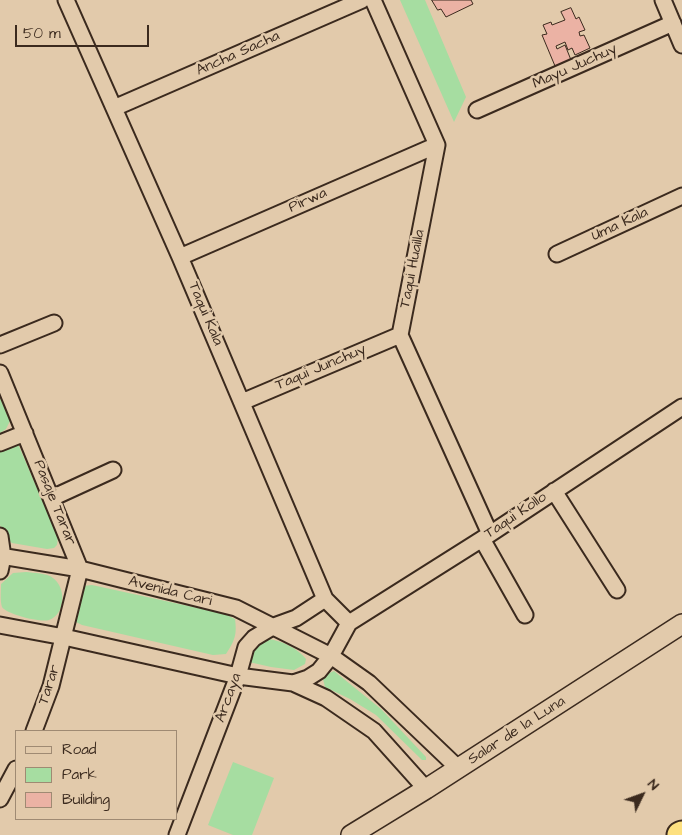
<!DOCTYPE html>
<html>
<head>
<meta charset="utf-8">
<style>
	body { margin:0 }
	#map { position:relative; width:682px; height:835px; overflow:hidden; background:#e2caab; font-family:"Architects Daughter",sans-serif }
	canvas { display:block }
	.legend { position:absolute; left:15px; top:730px; width:162px; height:90px; box-sizing:border-box; background:#e2caab; border:1px solid #9f8a73; margin:0; padding:6px 9px; list-style:none; font-size:15px; color:#3b2a1e }
	.legend li { display:flex; align-items:center; gap:10px; height:25px }
	.legend b { width:25px; border:1px solid #9f8a73 }
	.north { position:absolute; left:617px; top:770px; width:50px; height:50px; -webkit-text-stroke:4px #e2caab; paint-order:stroke; rotate:48deg; font-size:14px; font-weight:700; line-height:20px; text-align:center; color:#3b2a1e }
	.north::after { content:''; display:block; margin:auto; width:18px; height:22px; background:#3b2a1e; clip-path:polygon(50% 0,100% 100%,50% 72%,0 100%) }
	.scale { position:absolute; left:15px; top:25px; width:134px; height:22px; box-sizing:border-box; border:2px solid #3b2a1e; border-top:0; padding-left:6px; font-size:15px; line-height:18px; white-space:nowrap; color:#3b2a1e; -webkit-text-stroke:4px #e2caab; paint-order:stroke }
</style>
</head>
<body>
<div id="map">
<canvas width="682" height="835"></canvas>
<ul class="legend">
<li><b style="height:6px;background:#e2caab"></b>Road</li>
<li><b style="height:14px;background:#a6dda1"></b>Park</li>
<li><b style="height:14px;background:#ebb2a4"></b>Building</li>
</ul>
<div class="north">N</div>
<div class="scale">50 m</div>
</div>
<script>
const ctx = document.querySelector('canvas').getContext('2d');
ctx.lineJoin = 'round';
function fill(path, color) { ctx.fillStyle = color; ctx.fill(path, 'evenodd'); }
function strokePath(path, color, width, dash) { ctx.strokeStyle = color; ctx.lineWidth = width; ctx.lineCap = dash ? 'butt' : 'round'; ctx.setLineDash(dash || []); ctx.stroke(path); }
function drawText(font, color, halo, rows, align = 'center') {
  ctx.font = font + ' "Architects Daughter",sans-serif'; ctx.lineWidth = 5; ctx.setLineDash([]); ctx.textBaseline = 'middle'; ctx.strokeStyle = halo; ctx.fillStyle = color; for (const [text, x, y, turn = 0] of rows) {
    ctx.save(); ctx.translate(x, y); ctx.rotate((+turn || 0) * Math.PI / 180); ctx.textAlign = isNaN(turn) ? turn : align; if (halo) ctx.strokeText(text, 0, 0); ctx.fillText(text, 0, 0); ctx.restore();
  }
}
const green = new Path2D(`
	M 400,0 L 425,0 L 466,97 L 454,122 Z
	M 0,398 L 10,421 L 6,429 L 0,433 Z
	M 18,444 L 58,537 L 57,545 L 54,548 L 47,549 L 12,543 L 6,538 L 0,525 L 0,452 Z
	M 26,572 C 34,573 47,573 53,578 C 66,587 66,614 49,620 C 41,623 6,614 2,607 C 0,601 1,591 1,584 L 13,573 Z
	M 92,585 L 225,614 L 235,619 C 237,635 235,640 226,654 L 213,655 L 82,625 L 74,621 L 83,586 Z
	M 269,639 C 282,641 297,648 306,659 L 305,664 L 294,670 L 271,667 L 249,662 C 253,647 253,644 269,639 Z
	M 334,671 L 381,709 L 426,757 L 426,760 L 422,760 L 376,715 L 350,699 L 325,687 L 323,679 L 325,675 Z
	M 233,762 L 274,778 L 252,835 L 233,835 L 208,825 Z`);
const building = new Path2D(`
	M 432,0 L 471,0 L 473,4 L 446,17 L 441,9 L 438,10 Z
	M 571,8 L 576,19 L 579,17 L 585,30 L 579,32 L 580,36 L 584,35 L 590,48 L 575,55 L 572,48 L 568,50 L 565,42 L 556,46 L 557,49 L 565,45 L 571,60 L 555,66 L 542,35 L 547,34 L 543,25 L 551,22 L 552,25 L 565,20 L 561,12 Z`);
const minor = new Path2D(`
	M 66,0 L 180,257 L 325,599 L 349,623
	M 373,0 L 437,145 L 400,335 L 490,534
	M 663,0 L 682,45
	M 114,108 L 362,0
	M 477,110 L 673,23
	M 557,254 L 682,196
	M 180,257 L 437,145
	M 0,345 L 54,323
	M 0,373 L 80,569 L 51,686 L 34,731
	M 242,402 L 400,335
	M 0,443 L 25,433
	M 554,491 L 617,590
	M 52,498 L 113,470
	M 0,536 L 3,557 L 0,571
	M 482,539 L 525,615
	M 0,556 L 80,569 L 236,608 L 331,656 L 369,683 L 458,768
	M 0,625 L 64,637 L 238,676 L 293,683 L 326,698 L 374,731 L 426,789
	M 293,683 L 308,678 L 319,671 L 331,656 L 349,623 L 490,534 L 682,407
	M 0,799 L 16,769
	M 177,835 L 238,676 L 246,647 L 254,638 L 274,626 L 296,618 L 325,599`);
const tertiary = new Path2D(`
	M 351,835 L 426,789 L 682,624`);
const trunk = new Path2D(`
	M 680,835 L 682,834`);
const streetNames = [
	["Ancha Sacha",238,54,-24],
	["Mayu Juchuy",575,67,-24],
	["Pirwa",308,201,-24],
	["Uma Kala",620,225,-25],
	["Taqui Huailla",413,269,-79],
	["Taqui Kala",205,314,67],
	["Taqui Junchuy",321,368,-23],
	["Pasaje Tarar",54,503,68],
	["Taqui Kollo",516,516,-34],
	["Avenida Cari",170,592,14],
	["Tarar",50,685,-72],
	["Arcaya",229,698,-70],
	["Salar de la Luna",517,731,-33]
];
fill(green, '#a6dda1');
fill(building, '#ebb2a4');
strokePath(building, '#3b2a1e', 1);
strokePath(minor, '#3b2a1e', 19);
strokePath(tertiary, '#3b2a1e', 22);
strokePath(trunk, '#3b2a1e', 29);
strokePath(minor, '#e2caab', 15);
strokePath(tertiary, '#e2caab', 19);
strokePath(trunk, '#fde080', 25);
drawText('15px', '#3b2a1e', '#e2caab', streetNames);
</script>
</body>
</html>
